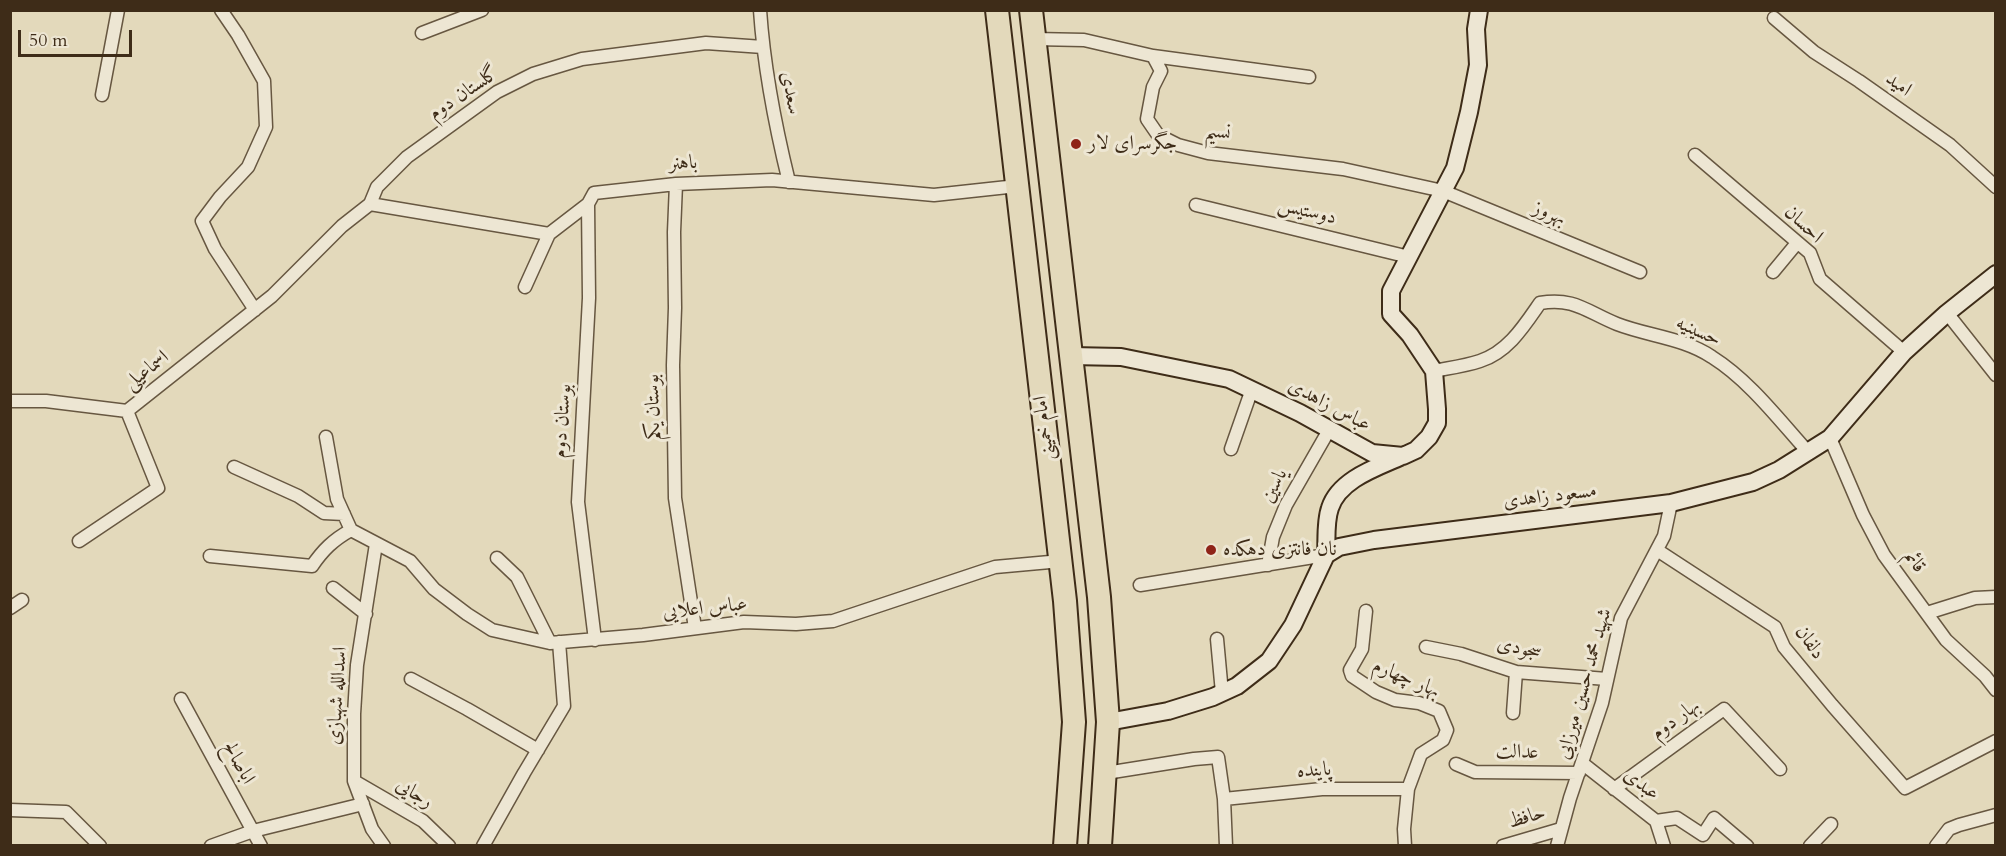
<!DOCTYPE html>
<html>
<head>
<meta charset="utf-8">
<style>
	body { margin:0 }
	#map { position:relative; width:2006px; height:856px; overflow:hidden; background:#e3d9bb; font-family:Cardo,serif }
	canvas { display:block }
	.frame { position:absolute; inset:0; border:12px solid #3e2c18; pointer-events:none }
	.scale { position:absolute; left:18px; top:30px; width:114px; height:27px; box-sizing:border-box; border:3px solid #3e2c18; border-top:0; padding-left:8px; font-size:18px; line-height:21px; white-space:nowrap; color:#3e2c18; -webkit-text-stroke:4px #ede6d3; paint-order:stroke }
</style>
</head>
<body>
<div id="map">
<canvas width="2006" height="856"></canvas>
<div class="frame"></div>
<div class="scale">50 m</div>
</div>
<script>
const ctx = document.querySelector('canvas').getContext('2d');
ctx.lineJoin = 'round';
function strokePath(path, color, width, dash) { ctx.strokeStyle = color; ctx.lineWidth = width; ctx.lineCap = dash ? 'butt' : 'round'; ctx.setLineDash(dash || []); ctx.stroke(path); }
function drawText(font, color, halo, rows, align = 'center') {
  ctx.font = font + ' Cardo,Amiri,serif'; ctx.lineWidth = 6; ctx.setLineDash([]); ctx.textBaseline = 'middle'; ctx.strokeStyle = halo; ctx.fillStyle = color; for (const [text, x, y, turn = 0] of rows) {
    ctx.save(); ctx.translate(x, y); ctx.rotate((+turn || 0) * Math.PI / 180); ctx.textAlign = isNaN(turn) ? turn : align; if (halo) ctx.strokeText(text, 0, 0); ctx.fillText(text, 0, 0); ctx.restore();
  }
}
const street = new Path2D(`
	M 221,10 L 238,35 L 264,81 L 266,127 L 248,167 L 220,197 L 202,221 L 215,249 L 255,310
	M 760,10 C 764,69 775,125 789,182
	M 1774,18 L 1814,52 L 1859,81 L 1950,145 L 1996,187
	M 422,33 L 482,10
	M 1034,39 L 1084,40 L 1153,56 L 1161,71 L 1153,87 L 1147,119 L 1158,135 L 1178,145 L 1208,153 L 1343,169 L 1443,191 L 1640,272
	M 1153,56 L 1309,77
	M 102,95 L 118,10
	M 1695,155 L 1810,253 L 1820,279 L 1904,352
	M 676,184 L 674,232 L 675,308 L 673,365 L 675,498 L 695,628
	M 370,204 L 549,234 L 588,204 L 594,193 L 676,184 L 772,180 L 934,195 L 1017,186
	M 588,204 L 589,298 L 578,502 L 595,640
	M 1196,205 L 1409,257
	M 1773,272 L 1797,243
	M 525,287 L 549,234
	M 1947,313 L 1996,375
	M 1434,371 C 1449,368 1465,366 1480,361 C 1508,352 1524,326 1540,303 C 1574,297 1587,312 1617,324 C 1648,336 1684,338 1712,357 C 1750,381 1779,420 1809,453
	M 10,401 L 46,401 L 127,411 L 272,296 L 342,226 L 370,204 L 377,187 L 407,157 L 497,92 L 533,74 L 582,59 L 706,43 L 763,47
	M 326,437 L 337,499 L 351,530 L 410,561 L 434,589 L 467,614 L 492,630 L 550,643 L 643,635 L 744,622 L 796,624 L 833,621 L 995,567 L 1061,561
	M 1830,438 L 1863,515 L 1884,555 L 1946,640 L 1985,676 L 1996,690
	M 1231,449 L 1252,389
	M 234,467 L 298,496 L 324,513 L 344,514
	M 79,541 L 158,488 L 127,411
	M 376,544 L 357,665 L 354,714 L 354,781 L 372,829 L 384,846
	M 1657,550 L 1775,627 L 1784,647 L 1832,705 L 1905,788 L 1996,741
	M 210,556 L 312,566 C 323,550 333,540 351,530
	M 497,558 L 517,577 L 550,643
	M 1268,565 L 1273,537 L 1286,505 L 1329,430
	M 1140,585 L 1326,555
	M 333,588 L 366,614
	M 10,608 L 22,600
	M 1366,611 L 1362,649 L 1350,670 L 1352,676 L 1376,692 L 1395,700 L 1419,703 L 1439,711 L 1447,730 L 1443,740 L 1421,754 L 1408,789 L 1404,829 L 1405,846
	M 1927,613 L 1975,598 L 1996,597
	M 1217,639 L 1222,693
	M 1426,647 L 1461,654 L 1516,672 L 1607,679
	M 411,679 L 467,709 L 538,750
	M 181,699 L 261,846
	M 1513,713 L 1516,672
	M 1582,763 L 1656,821 L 1664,846
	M 1456,764 L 1475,772 L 1579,773
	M 1106,773 L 1194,759 L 1218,757 L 1224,799 L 1226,846
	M 354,781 L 423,821 L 449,846
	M 1614,789 L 1724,709 L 1780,769
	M 1224,799 L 1322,789 L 1408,789
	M 10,810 L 66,812 L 100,846
	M 1656,821 L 1677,818 L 1703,835 L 1714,818 L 1747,846
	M 211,846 L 253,831 L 363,804
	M 483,846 L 524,773 L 564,706 L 559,642
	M 1503,846 L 1561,829
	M 1557,846 L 1570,798 L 1602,703 L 1621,618 L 1664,536 L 1671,503
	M 1810,846 L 1831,824
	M 1936,846 L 1949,829 L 1959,825 L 1996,815`);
const secondary = new Path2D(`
	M 1071,356 L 1121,357 L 1229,379 L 1300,413 L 1372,453 L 1403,456 L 1416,450 L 1429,437 L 1437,423 L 1437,409 L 1434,371 L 1410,335 L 1391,314 L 1391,291 L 1455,168 L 1469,112 L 1478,65 L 1476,29 L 1479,10
	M 1326,555 C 1327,541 1325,522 1330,508 C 1339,480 1375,468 1400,457
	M 1108,722 L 1168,711 L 1213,697 L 1237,686 L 1269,661 L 1293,625 L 1326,555 L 1339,547 L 1374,540 L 1671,503 L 1753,482 L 1779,470 L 1830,438 L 1904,352 L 1947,313 L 1996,274`);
const highway = new Path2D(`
	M 997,10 L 1065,601 L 1074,722 L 1065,846
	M 1031,10 L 1099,597 L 1108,722 L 1100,846`);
const markers = [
	[1076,144,6,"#8f2418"],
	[1211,550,6,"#8f2418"]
];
const streetNames = [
	["امید",1898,85,36],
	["سعدی",790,93,80],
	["گلستان دوم",464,94,-34],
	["نسیم",1218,133,9],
	["باهنر",683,164,-4],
	["دوستیس",1307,212,14],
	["بهروز",1549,214,22],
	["احسان",1803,225,43],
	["حسینیه",1698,332,24],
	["اسماعیلی",147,371,-38],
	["عباس زاهدی",1329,406,28],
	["بوستان یکم",654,407,-91],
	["بوستان دوم",563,421,-86],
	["امام خمینی",1045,428,-97],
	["یاسین",1275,486,-63],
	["مسعود زاهدی",1550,497,-7],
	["قائم",1914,562,54],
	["عباس اعلایی",705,609,-6],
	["دلفان",1809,643,55],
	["سجودی",1519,649,12],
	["بهار چهارم",1406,679,23],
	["شهید محمد حسین میرزایی",1585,684,-74],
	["اسدالله شهبازی",338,696,-86],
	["بهار دوم",1676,720,-36],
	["عدالت",1517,753,1],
	["اباصالح",238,763,61],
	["پاینده",1314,771,-4],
	["عبدی",1641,785,38],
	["رجایی",414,794,32],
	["حافظ",1527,818,-16]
];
const poiNames = [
	["جگرسرای لار",1088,144],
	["نان فانتزی دهکده",1223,550]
];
strokePath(street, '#675741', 15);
strokePath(secondary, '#3e2c18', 20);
strokePath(highway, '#3e2c18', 26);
strokePath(street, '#ede6d3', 12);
strokePath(secondary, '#ede6d3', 16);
strokePath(highway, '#e3d9bb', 22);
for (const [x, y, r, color] of markers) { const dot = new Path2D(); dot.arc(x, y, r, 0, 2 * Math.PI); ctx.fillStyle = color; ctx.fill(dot); strokePath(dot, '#ede6d3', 2); }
drawText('20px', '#3e2c18', '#ede6d3', streetNames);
drawText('20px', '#3e2c18', '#ede6d3', poiNames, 'left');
</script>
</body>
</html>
